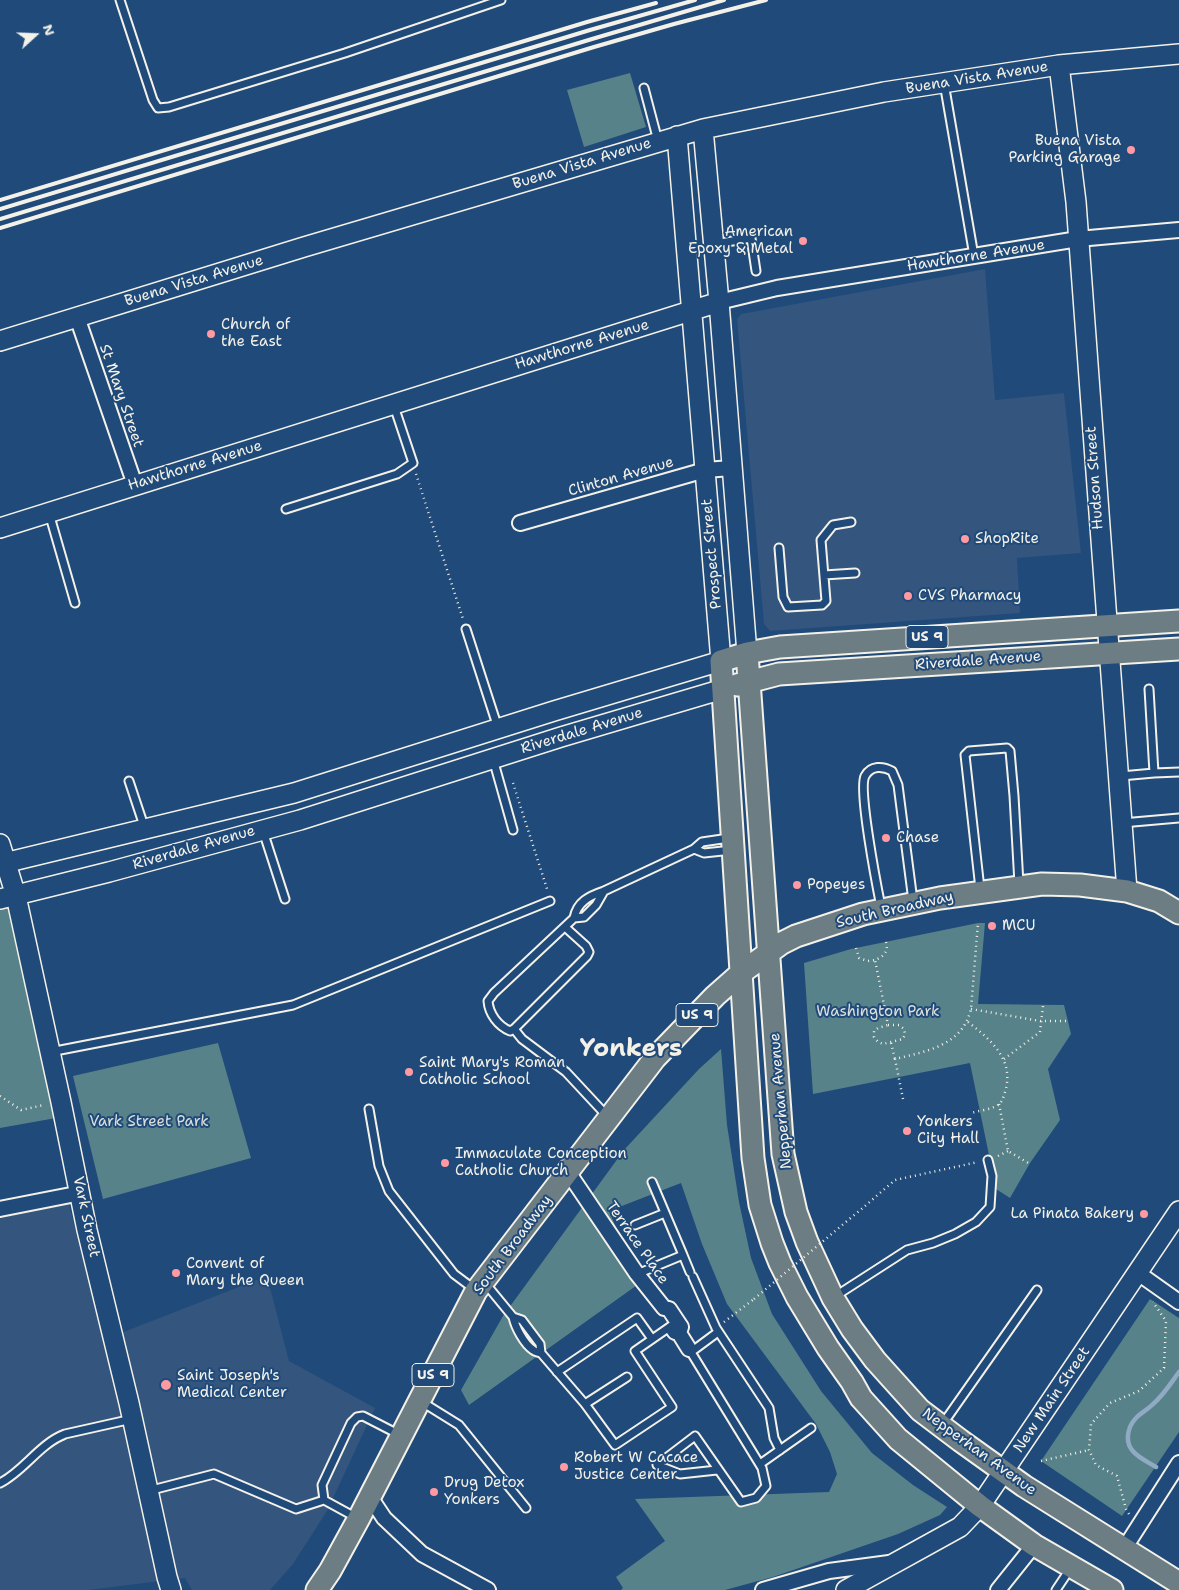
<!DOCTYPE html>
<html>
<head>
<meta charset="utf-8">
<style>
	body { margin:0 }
	#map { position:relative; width:1179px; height:1590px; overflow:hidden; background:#1f4a7a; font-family:"Shantell Sans",sans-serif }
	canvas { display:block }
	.north { position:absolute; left:10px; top:10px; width:50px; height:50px; -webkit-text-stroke:4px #1f4a7a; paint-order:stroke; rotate:70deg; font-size:14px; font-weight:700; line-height:20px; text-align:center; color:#f4f1e8 }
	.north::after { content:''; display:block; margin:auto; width:18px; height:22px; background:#f4f1e8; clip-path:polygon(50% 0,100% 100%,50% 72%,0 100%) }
</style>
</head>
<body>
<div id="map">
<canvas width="1179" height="1590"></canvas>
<div class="north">N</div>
</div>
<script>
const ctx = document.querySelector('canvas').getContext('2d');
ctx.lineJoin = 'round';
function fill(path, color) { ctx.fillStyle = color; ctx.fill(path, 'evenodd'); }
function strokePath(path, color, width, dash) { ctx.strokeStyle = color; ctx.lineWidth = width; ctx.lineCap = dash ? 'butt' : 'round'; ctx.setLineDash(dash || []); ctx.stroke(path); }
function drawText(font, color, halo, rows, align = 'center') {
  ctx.font = font + ' "Shantell Sans",sans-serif'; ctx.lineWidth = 4; ctx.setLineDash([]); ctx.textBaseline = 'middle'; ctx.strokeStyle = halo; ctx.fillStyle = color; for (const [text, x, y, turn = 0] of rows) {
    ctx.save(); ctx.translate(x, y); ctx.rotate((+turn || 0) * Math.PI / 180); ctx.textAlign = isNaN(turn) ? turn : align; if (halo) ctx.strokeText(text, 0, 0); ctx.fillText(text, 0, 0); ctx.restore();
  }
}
const built = new Path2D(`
	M 985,269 L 995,400 L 1064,393 L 1081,553 L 1017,558 L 1020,613 L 770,631 L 764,624 L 737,319 L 741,314 Z
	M 69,1204 L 103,1340 L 267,1276 L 289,1361 L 375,1408 L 327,1511 L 293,1564 L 270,1590 L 192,1590 L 185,1578 L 88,1590 L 0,1590 L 0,1218 Z`);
const green = new Path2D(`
	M 630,73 L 646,127 L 584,147 L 567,90 Z
	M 7,898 L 56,1118 L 0,1128 L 0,899 Z
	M 978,923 L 985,923 L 978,1004 L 1064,1005 L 1071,1034 L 1048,1069 L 1060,1120 L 1030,1163 L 1010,1198 L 996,1189 L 970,1063 L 813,1094 L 804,963 L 851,949 Z
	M 218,1043 L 251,1158 L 103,1199 L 73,1076 Z
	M 721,1049 L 727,1125 L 739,1202 L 751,1258 L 772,1314 L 821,1391 L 872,1453 L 913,1485 L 947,1507 L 940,1515 L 898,1534 L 773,1577 L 725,1590 L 621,1590 L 623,1588 L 616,1577 L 665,1541 L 635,1499 L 829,1492 L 837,1474 L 830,1452 L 816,1424 L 727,1304 L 702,1244 L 681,1183 L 609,1211 L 640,1283 L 469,1405 L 461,1390 L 503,1316 L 624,1150 L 699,1069 Z
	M 1150,1299 L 1179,1318 L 1179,1432 L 1122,1516 L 1041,1461 Z`);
const stream = new Path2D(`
	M 1156,1467 C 1141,1458 1123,1451 1129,1430 C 1130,1426 1133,1421 1137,1417 C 1141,1413 1147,1410 1152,1405 C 1163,1396 1171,1383 1179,1372`);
const path = new Path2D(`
	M 416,474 L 463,619
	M 513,783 L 548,892
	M 886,942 C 889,952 883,957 875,960 L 888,1025
	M 856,948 L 859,958 L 868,961 L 875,960
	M 971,1009 L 1040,1021 L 1068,1021
	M 968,1022 C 991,1040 1015,1060 1005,1092 C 1003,1099 1001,1105 994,1107 C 987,1110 978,1111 971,1113
	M 888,1025 L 899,1025 L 904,1029 L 905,1034 L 903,1039 L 883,1044 L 878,1042 L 874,1037 L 874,1031 L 878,1028 Z
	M 891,1043 L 895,1059
	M 1004,1059 L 1040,1032 L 1043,1006
	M 0,1096 L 21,1110 L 44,1105
	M 903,1099 L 895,1059 C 927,1051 962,1046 971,1009 L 978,923
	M 999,1104 L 1008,1151 L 1030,1164
	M 998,1156 L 1008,1151
	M 865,1206 L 895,1180 L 978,1162
	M 724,1322 L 754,1299
	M 1041,1461 L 1089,1450
	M 1129,1514 L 1126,1509 L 1117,1476 L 1096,1465 L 1089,1450 L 1091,1424 L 1110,1403 L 1139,1391 L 1164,1368 L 1166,1321 L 1153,1302`);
const lane = new Path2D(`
	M 120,0 L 153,100 L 158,108 L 169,107 L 345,53 L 501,0
	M 944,83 L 974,256
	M 644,88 L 658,141
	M 714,244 L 751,238 L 756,271
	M 286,509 L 397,474 L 413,463 L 394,406
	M 49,513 L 75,603
	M 779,548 L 783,597 L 788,607 L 822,605 L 826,601 L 821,540 L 833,525 L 851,522
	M 824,575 L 855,573
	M 466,629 L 498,728
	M 493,759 L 513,830
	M 1154,773 L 1179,772
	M 1121,776 L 1154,773 L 1149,689
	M 129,781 L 145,829
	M 1122,823 L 1179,818
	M 263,831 L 285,899
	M 729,838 L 702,842 L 694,849 L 704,853 L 732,850
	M 980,889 L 965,755 L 969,751 L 1007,748 L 1010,751 L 1014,796 L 1019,884
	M 881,907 C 877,887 858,789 865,776 C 871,765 883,766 892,771 L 898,785 L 913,901
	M 574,918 C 577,902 589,896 604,891 L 694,849
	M 565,927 L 586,946 L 589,952 L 587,956 L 514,1029 L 510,1031 C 498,1026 489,1014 488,1001 L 494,993 L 574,918 L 584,917 L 596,905 L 604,891
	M 514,1029 L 522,1039 L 566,1072 L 607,1116
	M 50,1052 L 293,1005 L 550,901
	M 369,1109 L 379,1166 L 389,1191 L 454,1274 L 474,1289
	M 635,1225 L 665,1213
	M 683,1255 L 690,1272
	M 637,1274 L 683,1255 L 652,1182
	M 693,1277 L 716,1328 L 769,1408 L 774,1438 L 780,1450
	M 485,1283 L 513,1317 L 522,1320 L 540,1344 L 541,1353
	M 834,1297 L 907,1250 L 933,1243 L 955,1234 L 976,1222 L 990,1207 L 992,1176 L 988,1160
	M 513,1317 C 515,1327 524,1344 533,1350 C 535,1352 538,1352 541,1353 L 585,1404 L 615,1445 L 672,1407 L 635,1351 L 671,1326
	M 689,1349 L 762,1468 L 766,1486 L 756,1498 L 741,1502 L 695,1436 L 657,1465 L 680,1474 L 717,1470
	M 691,1352 L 718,1332
	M 557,1372 L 637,1318 L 652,1339
	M 422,1402 L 459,1425 L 526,1508
	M 585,1404 L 627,1377
	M 942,1425 L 1037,1290
	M 760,1464 L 811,1428
	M 0,1483 C 24,1471 39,1444 65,1434 L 132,1419
	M 148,1491 L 214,1474 L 296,1509 L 324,1500 L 357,1518
	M 324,1500 L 322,1485 L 351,1423 L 357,1417 L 363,1416 L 400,1435
	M 1056,1590 L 1070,1569`);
const street = new Path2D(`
	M 719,302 L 777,288 L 1078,239 L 1179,230
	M 77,317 L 135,485
	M 520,523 L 705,470 L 732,468
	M 568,1172 L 637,1274 L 664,1308 L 669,1309 L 681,1327 L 679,1333
	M 0,1209 L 81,1193
	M 1138,1273 L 1179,1302
	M 673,1329 L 675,1332 L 679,1333 L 689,1349
	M 370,1497 L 384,1518 L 422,1554 L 488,1590
	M 1124,1549 L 1179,1463
	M 763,1590 L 829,1571 L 889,1563
	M 998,1590 L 1034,1545`);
const secondary = new Path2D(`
	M 1059,65 L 1076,202 L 1127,891
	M 703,129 L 719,302 L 747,653
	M 0,341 L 304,247 L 703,129 L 884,92 L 1059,65 L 1179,54
	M 0,528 L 719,302
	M 0,844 L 16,896 L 61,1102 L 87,1230 L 129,1403 L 167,1577 L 171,1590
	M 0,864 L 294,793 L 554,711 L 721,661 L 677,136
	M 0,899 L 109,872 L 300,820 L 561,737 L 723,689
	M 846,1590 L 960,1527 L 980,1506 L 1179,1211`);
const primary = new Path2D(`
	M 747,653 L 783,1154 L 796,1212 L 807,1242 L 833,1298 L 852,1329 L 875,1360 L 920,1410 L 961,1441 L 1024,1486 L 1179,1583
	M 737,685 L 779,674 L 1179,649
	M 317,1590 L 330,1571 L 359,1518 L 476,1291 L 655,1058 L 715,996 L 741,973 L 782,943 L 796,936 L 863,914 L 940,898 L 1042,884 L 1080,885 L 1127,891 L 1159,901 L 1179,913
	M 1112,1590 L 1034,1545 L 980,1506 L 898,1439 L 861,1398 L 852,1382 L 828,1348 L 797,1297 L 780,1263 L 772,1243 L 760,1205 L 753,1158 L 721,661 L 747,653 L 780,647 L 1179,621`);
const rail = new Path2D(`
	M 0,200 L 587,22 L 656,3
	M 0,209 L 590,30 L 695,0
	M 0,219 L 592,39 L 724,0
	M 0,228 L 594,47 L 674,24 L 766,0`);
const pathBridge = new Path2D(`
	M 754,1299 L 865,1206`);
const markers = [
	[1131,150,5,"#ff9aa2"],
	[803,241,5,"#ff9aa2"],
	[211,334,5,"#ff9aa2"],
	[965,539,5,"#ff9aa2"],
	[908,596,5,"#ff9aa2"],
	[886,838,5,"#ff9aa2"],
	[797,885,5,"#ff9aa2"],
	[992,926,5,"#ff9aa2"],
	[409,1072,5,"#ff9aa2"],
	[907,1131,5,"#ff9aa2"],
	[445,1163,5,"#ff9aa2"],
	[1144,1214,5,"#ff9aa2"],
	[176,1273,5,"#ff9aa2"],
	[166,1385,6,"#ff9aa2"],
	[564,1467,5,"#ff9aa2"],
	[434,1492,5,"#ff9aa2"]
];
const shields = [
	[927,637,42],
	[697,1015,42],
	[433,1375,42]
];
const shieldNames = [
	["US 9",927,637],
	["US 9",697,1015],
	["US 9",433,1375]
];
const streetNames = [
	["Buena Vista Avenue",977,78,-9],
	["Buena Vista Avenue",582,164,-17],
	["Hawthorne Avenue",976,256,-9],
	["Buena Vista Avenue",194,281,-17],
	["Hawthorne Avenue",582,345,-17],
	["St Mary Street",121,396,71],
	["Hawthorne Avenue",195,466,-17],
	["Clinton Avenue",621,477,-16],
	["Hudson Street",1095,478,-94],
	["Prospect Street",712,554,-95],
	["Riverdale Avenue",978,661,-4],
	["Riverdale Avenue",582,731,-17],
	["Riverdale Avenue",194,848,-16],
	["South Broadway",895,910,-13],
	["Nepperhan Avenue",781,1101,-95],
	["Vark Street",86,1217,78],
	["Terrace Place",637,1243,55],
	["South Broadway",513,1245,-53],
	["New Main Street",1052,1400,-56],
	["Nepperhan Avenue",979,1452,36]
];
const poiNames = [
	["Buena Vista",1121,141,"right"],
	["Parking Garage",1121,158,"right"],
	["American",793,232,"right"],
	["Epoxy & Metal",793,249,"right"],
	["Church of",221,325],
	["the East",221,342],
	["ShopRite",975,539],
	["CVS Pharmacy",918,596],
	["Chase",896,838],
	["Popeyes",807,885],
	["MCU",1002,926],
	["Saint Mary's Roman",419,1063],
	["Catholic School",419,1080],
	["Yonkers",917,1122],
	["City Hall",917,1139],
	["Immaculate Conception",455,1154],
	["Catholic Church",455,1171],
	["La Pinata Bakery",1134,1214,"right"],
	["Convent of",186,1264],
	["Mary the Queen",186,1281],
	["Saint Joseph's",177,1376],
	["Medical Center",177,1393],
	["Robert W Cacace",574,1458],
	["Justice Center",574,1475],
	["Drug Detox",444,1483],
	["Yonkers",444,1500]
];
const parkNames = [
	["Washington Park",878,1012],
	["Vark Street Park",149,1122]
];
const townNames = [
	["Yonkers",631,1049]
];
fill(built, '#34557d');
fill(green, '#588289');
strokePath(stream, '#8faac2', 4.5);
strokePath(lane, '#f4f1e8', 11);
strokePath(street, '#f4f1e8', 18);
strokePath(secondary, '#f4f1e8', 22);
strokePath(primary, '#f4f1e8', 25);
strokePath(path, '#f4f1e8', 2.5, [1, 4]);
strokePath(lane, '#1f4a7a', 7);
strokePath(street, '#1f4a7a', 14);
strokePath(secondary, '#1f4a7a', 19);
strokePath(primary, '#6d7d84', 21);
strokePath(rail, '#f4f1e8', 4);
strokePath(pathBridge, '#f4f1e8', 2.5, [1, 4]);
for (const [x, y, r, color] of markers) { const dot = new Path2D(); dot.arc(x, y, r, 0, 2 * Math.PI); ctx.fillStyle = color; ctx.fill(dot); strokePath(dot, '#1f4a7a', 2); }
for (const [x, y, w] of shields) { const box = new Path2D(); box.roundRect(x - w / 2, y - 11.5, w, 23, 4); ctx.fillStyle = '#1f4a7a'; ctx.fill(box); strokePath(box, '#f4f1e8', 1); }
drawText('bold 14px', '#f4f1e8', null, shieldNames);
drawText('15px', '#f4f1e8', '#1f4a7a', streetNames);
drawText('15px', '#f4f1e8', '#1f4a7a', poiNames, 'left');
drawText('15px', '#dde0da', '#1f4a7a', parkNames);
drawText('bold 25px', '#f4f1e8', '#1f4a7a', townNames);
</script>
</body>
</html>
